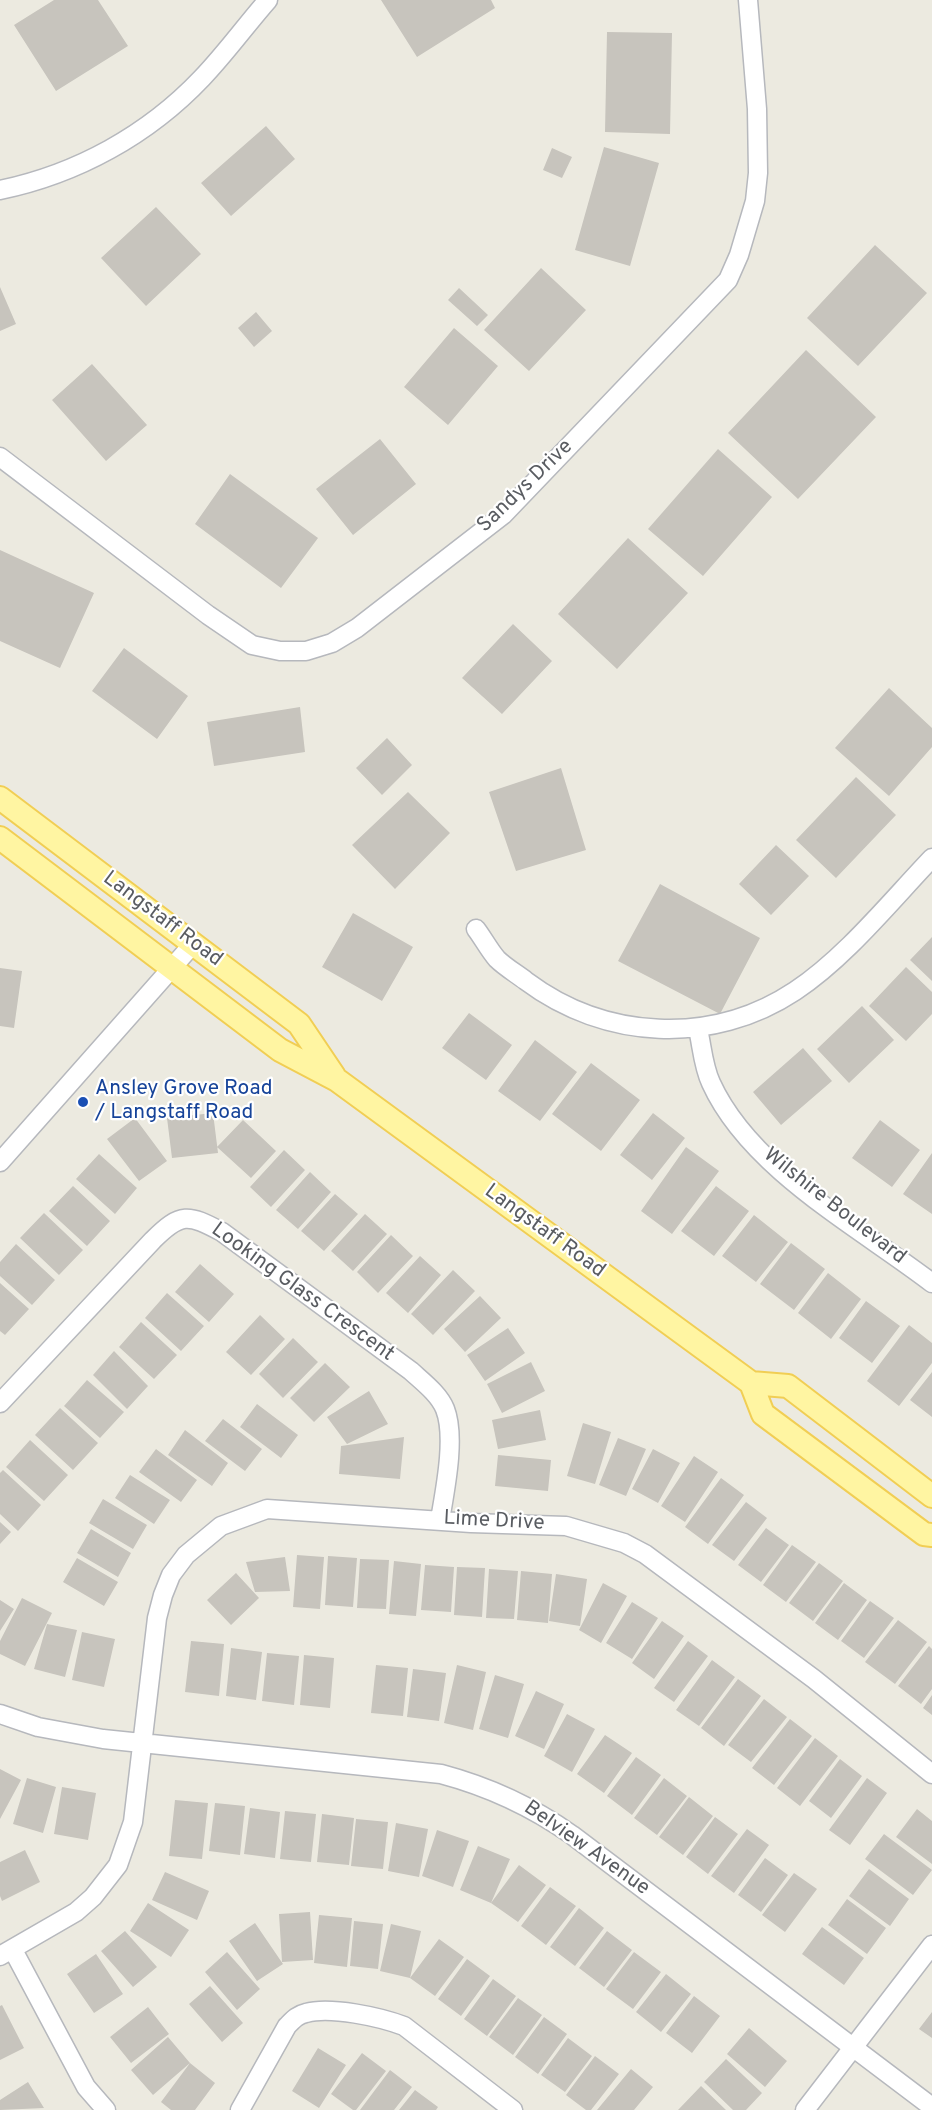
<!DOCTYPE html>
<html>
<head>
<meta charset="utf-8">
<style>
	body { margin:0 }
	canvas { display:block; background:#eceae0 }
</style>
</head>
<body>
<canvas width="932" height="2110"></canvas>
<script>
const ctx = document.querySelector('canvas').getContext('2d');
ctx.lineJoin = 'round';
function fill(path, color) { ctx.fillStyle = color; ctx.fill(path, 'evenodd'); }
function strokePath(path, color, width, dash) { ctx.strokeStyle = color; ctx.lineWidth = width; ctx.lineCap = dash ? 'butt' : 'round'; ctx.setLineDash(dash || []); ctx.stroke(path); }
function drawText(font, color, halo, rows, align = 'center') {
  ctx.font = font + ' Overpass,sans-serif'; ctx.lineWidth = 4.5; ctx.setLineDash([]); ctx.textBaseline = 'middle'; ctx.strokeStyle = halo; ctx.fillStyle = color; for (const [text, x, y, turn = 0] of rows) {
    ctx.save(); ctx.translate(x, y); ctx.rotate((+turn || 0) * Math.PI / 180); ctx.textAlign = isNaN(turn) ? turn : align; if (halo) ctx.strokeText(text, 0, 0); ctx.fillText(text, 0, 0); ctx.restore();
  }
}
const building = new Path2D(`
	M 54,0 L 98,0 L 128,46 L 56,91 L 14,25 Z
	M 381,0 L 491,0 L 495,8 L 417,57 Z
	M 607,32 L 672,33 L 670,134 L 605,132 Z
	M 266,126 L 295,159 L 231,216 L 201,183 Z
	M 604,147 L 659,163 L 630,266 L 575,250 Z
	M 552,148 L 572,157 L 562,178 L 543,170 Z
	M 156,207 L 201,254 L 146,306 L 101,258 Z
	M 875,245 L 927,293 L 858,366 L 807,318 Z
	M 541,268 L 586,310 L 529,371 L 484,330 Z
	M 0,287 L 16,324 L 0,331 Z
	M 459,288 L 488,315 L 477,326 L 448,300 Z
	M 256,312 L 272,331 L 254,347 L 238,328 Z
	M 454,328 L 498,366 L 448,425 L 404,387 Z
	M 806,350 L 876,417 L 798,499 L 728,433 Z
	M 92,364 L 147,425 L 106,461 L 52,400 Z
	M 380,439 L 416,484 L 353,535 L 316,489 Z
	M 718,449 L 772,497 L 703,576 L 648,529 Z
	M 230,474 L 318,538 L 281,588 L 195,524 Z
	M 628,538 L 688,593 L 617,669 L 558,614 Z
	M 0,550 L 94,593 L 60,668 L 0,641 Z
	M 513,624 L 552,661 L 502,714 L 462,678 Z
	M 124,648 L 188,696 L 157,739 L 92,691 Z
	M 889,688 L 932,728 L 932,747 L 889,796 L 835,748 Z
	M 300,707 L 305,752 L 214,766 L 207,722 Z
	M 387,738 L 412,765 L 382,795 L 356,768 Z
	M 561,768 L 586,850 L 516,871 L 489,792 Z
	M 856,777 L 896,815 L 836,878 L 796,840 Z
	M 408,792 L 450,833 L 395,889 L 352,845 Z
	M 776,845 L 809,876 L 771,915 L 739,884 Z
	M 660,884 L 760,938 L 720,1014 L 618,961 Z
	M 353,913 L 413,947 L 382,1001 L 322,967 Z
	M 932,937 L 932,981 L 910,960 Z
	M 906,967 L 932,992 L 932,1014 L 906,1041 L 869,1006 Z
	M 0,968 L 22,971 L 14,1028 L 0,1026 Z
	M 862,1006 L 894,1040 L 849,1083 L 817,1049 Z
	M 469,1013 L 512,1045 L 486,1080 L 442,1048 Z
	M 535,1040 L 577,1072 L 540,1121 L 498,1091 Z
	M 803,1048 L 832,1081 L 781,1125 L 753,1092 Z
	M 591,1063 L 640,1100 L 601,1151 L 552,1114 Z
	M 213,1113 L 218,1153 L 172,1158 L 167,1118 Z
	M 653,1113 L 685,1138 L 652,1180 L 620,1155 Z
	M 135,1118 L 167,1161 L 139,1181 L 107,1139 Z
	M 243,1120 L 276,1151 L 251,1178 L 217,1147 Z
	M 880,1120 L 920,1150 L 892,1187 L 852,1158 Z
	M 686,1147 L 719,1171 L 672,1234 L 641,1211 Z
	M 284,1150 L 305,1170 L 271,1207 L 250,1187 Z
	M 932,1153 L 932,1214 L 903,1194 Z
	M 99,1154 L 137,1188 L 115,1214 L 76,1179 Z
	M 310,1172 L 331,1192 L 298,1229 L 276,1210 Z
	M 73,1186 L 110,1221 L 87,1246 L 49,1211 Z
	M 716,1186 L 749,1211 L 714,1256 L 681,1231 Z
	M 335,1194 L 358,1214 L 324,1251 L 301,1231 Z
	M 44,1213 L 83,1250 L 59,1275 L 20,1238 Z
	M 365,1214 L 387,1234 L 353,1271 L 331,1251 Z
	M 754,1215 L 788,1242 L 756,1282 L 722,1256 Z
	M 391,1235 L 413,1256 L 378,1293 L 357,1272 Z
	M 791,1243 L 825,1269 L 794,1310 L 760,1284 Z
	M 16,1244 L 55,1280 L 32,1305 L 0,1276 L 0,1262 Z
	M 420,1256 L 441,1275 L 408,1313 L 386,1293 Z
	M 200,1264 L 234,1294 L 209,1322 L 175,1292 Z
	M 453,1270 L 475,1291 L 433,1335 L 411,1314 Z
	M 828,1273 L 861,1299 L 831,1339 L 798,1313 Z
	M 0,1283 L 29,1309 L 5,1335 L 0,1331 Z
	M 167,1293 L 204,1326 L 181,1351 L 145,1318 Z
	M 480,1296 L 501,1318 L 465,1352 L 444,1329 Z
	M 866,1301 L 900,1326 L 872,1363 L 839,1338 Z
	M 260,1315 L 285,1339 L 251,1375 L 226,1352 Z
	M 141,1322 L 177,1355 L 154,1379 L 119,1347 Z
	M 909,1325 L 932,1343 L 932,1363 L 899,1406 L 867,1381 Z
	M 508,1328 L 525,1353 L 485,1381 L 467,1355 Z
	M 293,1338 L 318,1362 L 283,1398 L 259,1374 Z
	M 114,1351 L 148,1386 L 127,1409 L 93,1375 Z
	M 531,1362 L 545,1391 L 502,1413 L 487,1384 Z
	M 325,1363 L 350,1387 L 314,1422 L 290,1398 Z
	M 932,1372 L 932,1417 L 910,1400 Z
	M 87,1380 L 124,1412 L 100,1438 L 64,1406 Z
	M 369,1391 L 388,1424 L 347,1444 L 327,1417 Z
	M 257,1404 L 298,1435 L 281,1458 L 240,1427 Z
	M 60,1408 L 98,1443 L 73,1470 L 35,1435 Z
	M 540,1410 L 546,1440 L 498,1449 L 492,1420 Z
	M 223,1419 L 262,1449 L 245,1471 L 205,1441 Z
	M 583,1423 L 611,1432 L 595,1484 L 567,1476 Z
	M 185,1430 L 228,1463 L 212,1486 L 168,1455 Z
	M 404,1437 L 400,1479 L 339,1474 L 341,1446 Z
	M 618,1438 L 646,1449 L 626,1496 L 599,1485 Z
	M 30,1440 L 68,1475 L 44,1501 L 6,1467 Z
	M 156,1449 L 197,1480 L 181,1502 L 139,1472 Z
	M 653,1449 L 680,1463 L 658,1503 L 632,1489 Z
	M 498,1455 L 551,1460 L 548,1491 L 495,1486 Z
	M 694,1456 L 718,1472 L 685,1522 L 661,1506 Z
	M 3,1470 L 41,1505 L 18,1531 L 0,1514 L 0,1473 Z
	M 130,1475 L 170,1500 L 154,1524 L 115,1498 Z
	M 721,1478 L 744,1495 L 708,1544 L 685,1527 Z
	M 103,1499 L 147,1525 L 133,1549 L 89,1523 Z
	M 746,1502 L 767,1518 L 734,1561 L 712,1545 Z
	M 0,1522 L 11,1532 L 0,1544 Z
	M 766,1528 L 789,1545 L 761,1582 L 738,1565 Z
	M 91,1529 L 131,1553 L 118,1577 L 77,1553 Z
	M 792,1545 L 816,1562 L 786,1602 L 763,1585 Z
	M 297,1555 L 324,1557 L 320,1609 L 293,1607 Z
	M 328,1556 L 357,1558 L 353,1607 L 325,1605 Z
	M 285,1557 L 290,1591 L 255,1592 L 246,1562 Z
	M 77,1558 L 118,1582 L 104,1606 L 63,1582 Z
	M 360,1559 L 389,1560 L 386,1609 L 357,1608 Z
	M 394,1561 L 421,1564 L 416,1616 L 389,1614 Z
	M 819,1563 L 843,1581 L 813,1621 L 789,1603 Z
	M 425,1565 L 454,1567 L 451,1612 L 421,1610 Z
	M 457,1567 L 485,1568 L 482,1617 L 454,1615 Z
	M 489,1569 L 518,1571 L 514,1619 L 486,1618 Z
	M 521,1571 L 552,1574 L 548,1623 L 517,1620 Z
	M 236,1573 L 259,1598 L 231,1625 L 207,1600 Z
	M 556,1574 L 587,1579 L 580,1626 L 549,1621 Z
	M 603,1583 L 627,1596 L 601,1643 L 579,1630 Z
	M 844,1583 L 867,1600 L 838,1640 L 815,1623 Z
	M 22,1598 L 52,1613 L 25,1666 L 0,1654 L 0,1641 Z
	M 0,1600 L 14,1609 L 0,1631 Z
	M 870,1601 L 894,1618 L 864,1658 L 841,1641 Z
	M 632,1602 L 658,1618 L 632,1659 L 606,1643 Z
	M 898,1620 L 927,1642 L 895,1684 L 865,1662 Z
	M 662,1621 L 684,1636 L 654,1679 L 632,1663 Z
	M 47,1624 L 77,1630 L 65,1677 L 34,1669 Z
	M 82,1632 L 115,1639 L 104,1687 L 72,1680 Z
	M 191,1641 L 224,1644 L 219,1696 L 185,1692 Z
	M 688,1641 L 708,1656 L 674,1702 L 654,1688 Z
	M 929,1646 L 932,1649 L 932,1689 L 921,1704 L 898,1686 Z
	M 231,1648 L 262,1652 L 256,1700 L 226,1696 Z
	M 267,1653 L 299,1656 L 294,1705 L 262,1701 Z
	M 304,1655 L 334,1658 L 330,1708 L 300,1705 Z
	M 712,1660 L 735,1677 L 699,1726 L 676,1710 Z
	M 376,1665 L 408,1668 L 403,1716 L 371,1713 Z
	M 457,1665 L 486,1672 L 473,1730 L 444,1723 Z
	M 413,1669 L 446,1673 L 439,1721 L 407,1717 Z
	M 495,1675 L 524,1684 L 508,1738 L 479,1729 Z
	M 738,1679 L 761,1696 L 724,1746 L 701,1728 Z
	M 536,1691 L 564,1704 L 544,1749 L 515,1736 Z
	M 932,1695 L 932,1715 L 923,1708 Z
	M 764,1699 L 787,1717 L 751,1762 L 728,1745 Z
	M 567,1714 L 595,1729 L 572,1772 L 544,1756 Z
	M 790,1719 L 812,1736 L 774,1785 L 752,1768 Z
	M 605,1735 L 632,1753 L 604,1793 L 577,1774 Z
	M 815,1738 L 838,1756 L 800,1806 L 777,1788 Z
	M 636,1757 L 661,1775 L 632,1815 L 607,1796 Z
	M 840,1759 L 862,1776 L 831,1818 L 809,1801 Z
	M 0,1769 L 21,1780 L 0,1819 Z
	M 27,1778 L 56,1787 L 43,1833 L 13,1824 Z
	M 664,1778 L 687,1796 L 657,1835 L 634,1818 Z
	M 867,1778 L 887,1793 L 850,1845 L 829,1830 Z
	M 62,1787 L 96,1793 L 88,1840 L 54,1834 Z
	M 689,1797 L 713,1816 L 683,1855 L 659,1837 Z
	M 175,1800 L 208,1803 L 202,1859 L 169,1856 Z
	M 215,1803 L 245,1806 L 240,1855 L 209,1851 Z
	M 250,1808 L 280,1812 L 275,1858 L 244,1854 Z
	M 917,1809 L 932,1821 L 932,1864 L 896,1837 Z
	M 285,1811 L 316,1814 L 311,1862 L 280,1859 Z
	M 322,1814 L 354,1818 L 349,1865 L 317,1862 Z
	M 715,1817 L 738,1834 L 708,1874 L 686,1857 Z
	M 356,1819 L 388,1822 L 383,1869 L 351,1866 Z
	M 396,1823 L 428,1829 L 419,1877 L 388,1871 Z
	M 747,1829 L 769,1845 L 734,1893 L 711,1876 Z
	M 437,1830 L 469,1841 L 453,1887 L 422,1876 Z
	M 884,1834 L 932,1870 L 913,1895 L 865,1859 Z
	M 478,1846 L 510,1859 L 491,1903 L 460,1890 Z
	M 25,1850 L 40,1882 L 2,1901 L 0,1896 L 0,1862 Z
	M 765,1858 L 788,1875 L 761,1912 L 738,1895 Z
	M 519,1865 L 546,1885 L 518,1922 L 491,1903 Z
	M 869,1869 L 909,1899 L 890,1926 L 849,1896 Z
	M 165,1872 L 209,1891 L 197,1920 L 152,1900 Z
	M 794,1873 L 817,1889 L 785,1932 L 762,1915 Z
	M 550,1887 L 576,1906 L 546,1945 L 521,1926 Z
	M 847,1899 L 886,1928 L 867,1954 L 828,1925 Z
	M 148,1903 L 189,1930 L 171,1957 L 130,1931 Z
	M 579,1908 L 604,1928 L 575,1966 L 550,1947 Z
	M 310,1912 L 313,1960 L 282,1962 L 279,1914 Z
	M 319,1915 L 352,1918 L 347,1967 L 314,1963 Z
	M 354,1921 L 383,1924 L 378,1969 L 350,1966 Z
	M 255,1923 L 283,1964 L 257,1981 L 229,1941 Z
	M 391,1924 L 421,1931 L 410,1978 L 380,1971 Z
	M 822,1927 L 864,1958 L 844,1985 L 802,1954 Z
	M 125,1931 L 157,1967 L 133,1987 L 101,1951 Z
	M 607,1931 L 632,1950 L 604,1987 L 579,1968 Z
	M 439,1939 L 464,1957 L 435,1996 L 410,1978 Z
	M 227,1952 L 260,1989 L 237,2010 L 205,1972 Z
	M 634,1952 L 661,1972 L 633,2009 L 606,1989 Z
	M 96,1954 L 123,1994 L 94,2013 L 67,1974 Z
	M 467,1959 L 490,1976 L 461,2016 L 438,1999 Z
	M 666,1974 L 691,1994 L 661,2032 L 636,2012 Z
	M 493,1979 L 516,1996 L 487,2036 L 464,2019 Z
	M 210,1986 L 243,2023 L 222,2042 L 189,2004 Z
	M 694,1996 L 720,2016 L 692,2053 L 666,2033 Z
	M 518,1998 L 542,2015 L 513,2055 L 489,2037 Z
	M 2,2005 L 24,2048 L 0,2060 L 0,2006 Z
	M 148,2007 L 169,2034 L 131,2063 L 110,2037 Z
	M 932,2012 L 932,2038 L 919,2029 Z
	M 544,2017 L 567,2034 L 538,2074 L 515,2057 Z
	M 749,2028 L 787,2061 L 765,2087 L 727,2054 Z
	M 168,2037 L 190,2063 L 153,2095 L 131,2070 Z
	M 568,2038 L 592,2056 L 565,2092 L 541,2075 Z
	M 318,2048 L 346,2065 L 319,2108 L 292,2091 Z
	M 362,2053 L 386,2071 L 356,2110 L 353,2110 L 331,2094 Z
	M 595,2056 L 619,2074 L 591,2110 L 586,2110 L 566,2095 Z
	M 726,2059 L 762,2093 L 746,2110 L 733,2110 L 704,2082 Z
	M 190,2063 L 215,2083 L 195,2110 L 171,2110 L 161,2102 Z
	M 631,2069 L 653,2087 L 634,2110 L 597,2110 Z
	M 390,2070 L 412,2087 L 394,2110 L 360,2110 Z
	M 28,2082 L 44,2108 L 0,2110 L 0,2100 Z
	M 701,2086 L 726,2110 L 678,2110 Z
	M 415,2090 L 438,2107 L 436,2110 L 399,2110 Z`);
const minor = new Path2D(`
	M 0,190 C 77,174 148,135 202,78 C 226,53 246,25 268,0
	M 0,457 L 208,615 L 252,645 L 280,651 L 306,651 L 332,643 L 357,628 L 503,515 L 728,280 L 739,255 L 755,201 L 758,173 L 757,109 L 748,0
	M 476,929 C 483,938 489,950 497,959 C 505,967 517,974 526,981 C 605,1040 712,1046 795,991 C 845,958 890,902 932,858
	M 698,1029 C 702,1046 703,1066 711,1083 C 750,1169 859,1227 932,1283
	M 0,1162 L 193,944
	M 0,1403 L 153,1240 C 181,1212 188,1214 222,1232 L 411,1371 C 423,1382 439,1394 445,1409 C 456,1437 445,1490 440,1520
	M 0,1714 L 38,1727 L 103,1739 L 441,1774 C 490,1787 531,1806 572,1835 L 932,2107
	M 13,1950 L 86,2087 L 106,2110
	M 0,1956 L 76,1912 L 93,1897 L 118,1865 L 133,1822 L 157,1618 L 163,1595 L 171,1575 L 186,1555 L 221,1526 L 267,1509 L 471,1523 L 566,1526 L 624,1543 L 645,1554 L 814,1679 L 932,1774
	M 240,2110 L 287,2026 C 293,2020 297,2015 306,2013 C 330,2006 380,2017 404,2026 L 513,2110
	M 805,2110 L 932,1945`);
const major = new Path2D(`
	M 0,798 L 299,1024 L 334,1076
	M 0,838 L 280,1050 L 337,1080 L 751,1383 L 788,1386 L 932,1496
	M 751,1383 L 763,1414 L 924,1534 L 932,1535`);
const markers = [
	[83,1102,6,"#1a4fb4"]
];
const streetNames = [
	["Sandys Drive",526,487,-44],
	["Langstaff Road",162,920,37],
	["Wilshire Boulevard",834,1207,38],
	["Langstaff Road",544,1232,36],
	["Looking Glass Crescent",302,1293,36],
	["Lime Drive",494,1522,3],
	["Belview Avenue",586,1849,35]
];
const transitNames = [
	["Ansley Grove Road",95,1090],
	["/ Langstaff Road",95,1114]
];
fill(building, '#c7c4bd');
strokePath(minor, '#b6b8bd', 21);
strokePath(major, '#f1ce54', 26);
strokePath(minor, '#fff', 18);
strokePath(major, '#fff5a2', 22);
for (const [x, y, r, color] of markers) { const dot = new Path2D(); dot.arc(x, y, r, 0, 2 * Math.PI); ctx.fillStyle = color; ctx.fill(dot); strokePath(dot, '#fff', 2); }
drawText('21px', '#595c61', '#fff', streetNames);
drawText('21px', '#164399', '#fff', transitNames, 'left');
</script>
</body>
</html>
